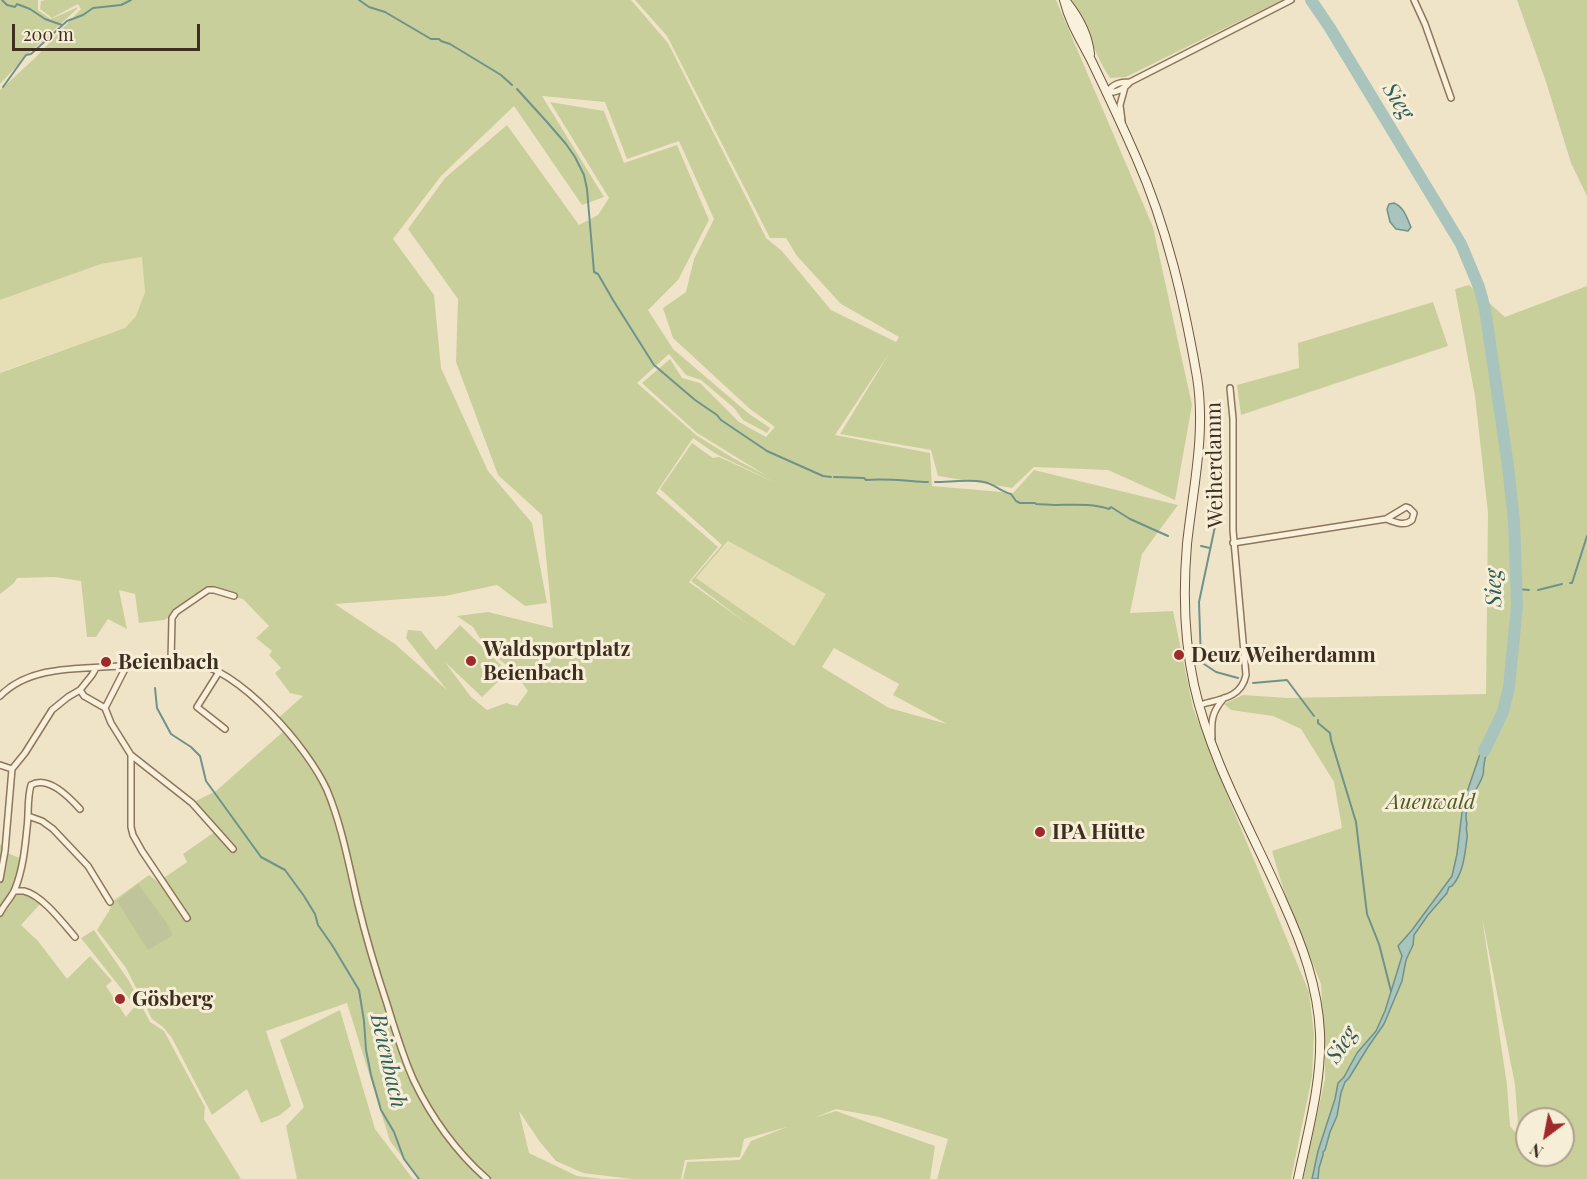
<!DOCTYPE html>
<html>
<head>
<meta charset="utf-8">
<style>
	body { margin:0 }
	#map { position:relative; width:1587px; height:1179px; overflow:hidden; background:#f0e4c8; font-family:"Playfair Display",serif }
	canvas { display:block }
	.north { position:absolute; left:1515px; top:1107px; width:60px; height:60px; box-sizing:border-box; background:#f7eed8; border:2px solid #ada18e; border-radius:50%; rotate:212deg; font-size:16px; font-weight:700; line-height:24px; text-align:center; color:#3d2e20 }
	.north::after { content:''; display:block; margin:auto; width:21px; height:27px; background:#9e2a2b; clip-path:polygon(50% 0,100% 100%,50% 72%,0 100%) }
	.scale { position:absolute; left:12px; top:24px; width:188px; height:27px; box-sizing:border-box; border:3px solid #3d2e20; border-top:0; padding-left:8px; font-size:18px; line-height:21px; white-space:nowrap; color:#3d2e20; -webkit-text-stroke:4px #f7eed8; paint-order:stroke }
</style>
</head>
<body>
<div id="map">
<canvas width="1587" height="1179"></canvas>
<div class="north">N</div>
<div class="scale">200 m</div>
</div>
<script>
const ctx = document.querySelector('canvas').getContext('2d');
ctx.lineJoin = 'round';
function fill(path, color) { ctx.fillStyle = color; ctx.fill(path, 'evenodd'); }
function strokePath(path, color, width, dash) { ctx.strokeStyle = color; ctx.lineWidth = width; ctx.lineCap = dash ? 'butt' : 'round'; ctx.setLineDash(dash || []); ctx.stroke(path); }
function drawText(font, color, halo, rows, align = 'center') {
  ctx.font = font + ' "Playfair Display",serif'; ctx.lineWidth = 6; ctx.setLineDash([]); ctx.textBaseline = 'middle'; ctx.strokeStyle = halo; ctx.fillStyle = color; for (const [text, x, y, turn = 0] of rows) {
    ctx.save(); ctx.translate(x, y); ctx.rotate((+turn || 0) * Math.PI / 180); ctx.textAlign = isNaN(turn) ? turn : align; if (halo) ctx.strokeText(text, 0, 0); ctx.fillText(text, 0, 0); ctx.restore();
  }
}
const farmland = new Path2D(`
	M 143,257 L 145,292 L 136,316 L 125,328 L 0,372 L 0,300 L 101,264 Z
	M 729,541 L 826,594 L 794,646 L 696,578 Z`);
const green = new Path2D(`
	M 0,0 L 38,0 L 38,10 L 51,19 L 78,7 L 77,9 L 30,52 L 0,84 Z
	M 46,0 L 631,0 L 668,43 L 748,201 L 766,238 L 782,251 L 831,310 L 896,342 L 899,337 L 841,304 L 797,256 L 786,238 L 770,238 L 667,36 L 635,0 L 1056,0 L 1153,227 L 1192,405 L 1175,500 L 1108,470 L 1034,467 L 1012,488 L 938,476 L 931,450 L 840,434 L 890,352 L 835,435 L 930,453 L 932,486 L 1013,493 L 1034,470 L 1178,505 L 1142,554 L 1130,613 L 1173,611 L 1193,708 L 1232,807 L 1309,992 L 1314,1034 L 1312,1077 L 1291,1179 L 937,1179 L 948,1139 L 879,1117 L 836,1109 L 814,1118 L 836,1111 L 935,1146 L 930,1179 L 683,1179 L 687,1162 L 740,1160 L 751,1141 L 787,1127 L 744,1139 L 740,1157 L 685,1160 L 681,1179 L 632,1179 L 583,1173 L 556,1161 L 540,1142 L 519,1111 L 529,1153 L 577,1176 L 603,1179 L 419,1179 L 390,1141 L 347,1003 L 266,1031 L 291,1106 L 280,1115 L 261,1123 L 247,1089 L 212,1115 L 172,1038 L 163,1027 L 152,1019 L 126,968 L 97,930 L 109,911 L 113,901 L 149,875 L 158,882 L 187,862 L 183,854 L 216,831 L 192,803 L 216,791 L 285,730 L 276,720 L 303,696 L 290,693 L 275,673 L 281,668 L 269,655 L 272,651 L 256,638 L 269,626 L 243,599 L 212,592 L 176,614 L 164,620 L 139,623 L 135,594 L 119,590 L 127,629 L 108,619 L 96,637 L 87,637 L 81,581 L 55,577 L 17,578 L 14,583 L 0,594 L 0,373 L 125,328 L 136,316 L 145,292 L 142,257 L 101,264 L 0,300 L 0,90 L 35,58 L 81,9 L 78,4 L 52,18 L 40,9 L 41,1 ZM 542,96 L 605,102 L 627,159 L 679,141 L 714,219 L 694,259 L 686,292 L 663,308 L 673,338 L 750,409 L 775,427 L 766,437 L 739,422 L 700,383 L 682,378 L 670,359 L 642,383 L 697,433 L 767,476 L 733,458 L 696,435 L 637,383 L 669,354 L 686,375 L 701,380 L 734,408 L 743,420 L 767,433 L 770,428 L 748,413 L 673,349 L 648,310 L 678,280 L 709,220 L 677,145 L 624,163 L 604,111 L 550,102 L 609,198 L 598,215 L 579,225 L 507,125 L 445,178 L 408,229 L 458,299 L 456,362 L 498,475 L 542,515 L 553,628 L 488,612 L 457,616 L 473,627 L 487,650 L 513,670 L 528,691 L 517,706 L 506,703 L 487,710 L 471,697 L 445,662 L 482,697 L 508,672 L 460,625 L 436,650 L 421,631 L 408,630 L 406,638 L 447,690 L 395,644 L 335,604 L 445,596 L 497,585 L 525,606 L 547,603 L 532,523 L 488,471 L 441,368 L 434,295 L 393,239 L 441,176 L 514,106 L 582,205 L 604,197 ZM 693,438 L 716,454 L 776,483 L 719,457 L 713,458 L 692,443 L 660,489 L 722,545 L 691,581 L 749,625 L 689,582 L 718,547 L 656,493 ZM 728,541 L 826,594 L 794,646 L 696,578 ZM 834,648 L 899,684 L 893,695 L 947,724 L 889,708 L 822,667 Z
	M 1072,0 L 1282,0 L 1126,77 L 1110,78 L 1102,65 Z
	M 1517,0 L 1587,0 L 1587,196 L 1571,163 L 1546,82 Z
	M 1469,285 L 1505,317 L 1587,286 L 1587,1179 L 1303,1179 L 1325,1079 L 1325,1053 L 1321,984 L 1285,895 L 1272,851 L 1342,828 L 1334,782 L 1301,729 L 1273,716 L 1231,710 L 1224,704 L 1243,695 L 1288,698 L 1486,694 L 1488,513 L 1475,396 L 1455,289 ZM 1482,917 L 1515,1085 L 1519,1137 L 1510,1126 L 1507,1085 ZM 1527,1119 L 1563,1119 L 1563,1155 L 1527,1155 Z
	M 1433,302 L 1448,346 L 1241,415 L 1237,385 L 1299,368 L 1298,343 Z
	M 0,844 L 7,853 L 25,860 L 19,885 L 42,902 L 21,925 L 38,941 L 67,979 L 90,956 L 112,981 L 106,986 L 126,1017 L 135,1006 L 81,938 L 94,930 L 129,981 L 150,1022 L 164,1031 L 205,1107 L 204,1119 L 241,1179 L 0,1179 Z
	M 340,1010 L 375,1129 L 413,1179 L 297,1179 L 286,1126 L 304,1107 L 280,1040 Z`);
const cemetery = new Path2D(`
	M 138,884 L 166,922 L 173,935 L 148,950 L 117,901 Z`);
const water = new Path2D(`
	M 1394,203 C 1404,207 1407,218 1411,227 L 1408,231 L 1396,229 L 1390,222 L 1387,209 L 1389,204 Z
	M 1491,736 C 1489,746 1485,755 1484,765 C 1483,768 1484,772 1483,775 C 1477,793 1462,803 1467,824 C 1465,830 1468,832 1467,838 C 1465,855 1463,874 1452,886 L 1449,887 L 1447,893 L 1428,915 L 1414,935 L 1413,945 L 1406,960 L 1402,981 L 1384,1024 L 1368,1047 L 1349,1078 L 1345,1082 L 1341,1093 L 1337,1116 L 1330,1132 L 1325,1150 L 1323,1152 L 1323,1155 L 1319,1168 L 1318,1179 L 1312,1179 L 1318,1151 L 1335,1099 L 1338,1083 L 1344,1077 L 1357,1053 L 1376,1031 L 1385,1011 L 1402,956 L 1398,946 L 1412,930 L 1452,876 L 1457,854 L 1463,804 L 1484,742 Z`);
const stream = new Path2D(`
	M 2,0 L 7,5 L 15,7 L 17,4 L 30,9 L 45,19 L 62,25
	M 359,0 L 369,7 L 385,12 L 431,39 L 439,39 L 441,41 L 450,44 L 501,75 L 512,85
	M 3,87 L 26,55 L 31,54 L 67,21 L 83,15 L 93,8 L 121,5 L 131,0
	M 517,89 L 547,122 L 566,144 L 575,157 L 584,175 L 587,189 L 594,272 L 598,274 L 613,300 L 654,365 L 695,400 L 717,415 L 721,420 L 767,451 L 823,476 L 831,477
	M 1214,469 L 1221,498 L 1199,602 L 1201,662 L 1216,672 L 1238,678
	M 834,477 L 864,478 L 866,480 C 884,478 908,481 928,482
	M 935,482 C 949,482 970,479 984,482 C 994,484 1002,492 1011,494 L 1016,501 L 1020,503 L 1035,503 L 1036,504 C 1043,504 1048,505 1054,505 C 1072,505 1092,503 1109,509 L 1111,507 L 1130,519 L 1168,536
	M 1201,546 L 1210,548
	M 1570,583 L 1572,583 L 1587,536
	M 1517,589 L 1529,590
	M 1538,590 L 1562,584
	M 1253,683 L 1287,680 L 1314,716
	M 155,688 L 157,708 L 171,734 L 191,747 L 200,756 L 206,781 L 261,857 L 285,870 L 304,896 L 315,914 L 318,925 L 332,945 L 359,990 L 364,1021 L 366,1050 L 371,1075 L 381,1110 L 394,1132 L 404,1159 L 419,1179
	M 1318,720 L 1318,723 L 1330,733 L 1331,740 L 1356,822 L 1367,914 L 1379,944 L 1391,991`);
const river = new Path2D(`
	M 1311,0 L 1330,28 L 1461,244 L 1479,287 L 1485,309 L 1508,466 L 1514,521 L 1517,606 L 1509,687 L 1503,712 L 1484,751`);
const street = new Path2D(`
	M 1414,0 L 1425,24 L 1451,98
	M 1106,93 C 1117,92 1123,90 1130,82 L 1291,0
	M 1106,93 C 1113,84 1119,82 1130,82
	M 1122,121 L 1120,105 L 1125,87
	M 1233,543 L 1386,519 C 1395,522 1404,527 1412,520 L 1414,513 L 1409,508 L 1406,507 L 1386,519
	M 171,661 L 172,618 L 176,612 L 208,590 L 214,590 L 234,596
	M 127,665 L 105,708 L 111,723 L 131,755 L 131,827 L 133,835 L 142,851 L 187,918
	M 219,672 L 197,707 L 225,729
	M 80,690 L 84,696 L 105,708
	M 0,696 C 30,665 80,669 120,666 C 144,664 168,658 192,662 C 241,671 307,746 327,790 C 342,826 349,866 358,904 C 366,938 376,971 387,1004 C 395,1030 403,1057 414,1081 C 431,1117 457,1153 487,1179
	M 1199,705 C 1219,699 1241,699 1246,675 L 1233,530 L 1233,419 L 1230,388
	M 1212,738 C 1211,720 1212,712 1224,698
	M 131,755 L 192,803 L 233,849
	M 0,765 L 12,769
	M 28,816 L 42,821 L 53,829 L 70,847 L 88,866 L 110,902
	M 0,879 L 5,851 L 12,769 L 25,753 L 52,710 L 68,697 L 80,690 L 92,675 L 96,668
	M 15,891 C 16,891 23,891 24,891 C 42,895 63,923 75,937
	M 0,913 C 4,904 12,897 15,889 C 23,869 25,848 27,828 C 29,813 27,799 31,785 C 48,775 69,797 80,809`);
const secondary = new Path2D(`
	M 1064,0 C 1070,24 1081,40 1092,62 C 1107,93 1122,125 1136,157 C 1167,227 1184,302 1197,377 C 1206,433 1193,488 1187,544 C 1183,591 1184,639 1194,685 C 1211,762 1252,831 1283,902 C 1302,944 1318,987 1320,1033 C 1322,1082 1308,1131 1298,1179
	M 1065,0 C 1078,16 1088,34 1090,54`);
const markers = [
	[1179,655,6,"#9e2a2b"],
	[471,661,6,"#9e2a2b"],
	[106,662,6,"#9e2a2b"],
	[1040,832,6,"#9e2a2b"],
	[120,999,6,"#9e2a2b"]
];
const streetNames = [
	["Weiherdamm",1215,465,-91]
];
const poiNames = [
	["Waldsportplatz",483,649],
	["Beienbach",483,673],
	["Deuz Weiherdamm",1191,655],
	["Beienbach",118,662],
	["IPA Hütte",1052,832],
	["Gösberg",132,999]
];
const parkNames = [
	["Auenwald",1431,802]
];
const waterNames = [
	["Sieg",1398,101,58],
	["Sieg",1494,588,-91],
	["Sieg",1342,1045,-57],
	["Beienbach",388,1061,77]
];
fill(farmland, '#e6deb5');
fill(green, '#c9cf9b');
fill(cemetery, '#bfc49a');
fill(water, '#a9c4bc');
strokePath(water, '#6f938a', 1.5);
strokePath(stream, '#6f938a', 2);
strokePath(river, '#a9c4bc', 12);
strokePath(street, '#8d765c', 8);
strokePath(secondary, '#6f573f', 10);
strokePath(street, '#faf1dc', 5);
strokePath(secondary, '#faf1dc', 8);
for (const [x, y, r, color] of markers) { const dot = new Path2D(); dot.arc(x, y, r, 0, 2 * Math.PI); ctx.fillStyle = color; ctx.fill(dot); strokePath(dot, '#f7eed8', 2); }
drawText('21px', '#3d2e20', '#f7eed8', streetNames);
drawText('bold 21px', '#3d2e20', '#f7eed8', poiNames, 'left');
drawText('italic 21px', '#4d5a26', '#f7eed8', parkNames);
drawText('italic 22px', '#2f5d5a', '#f7eed8', waterNames);
</script>
</body>
</html>
